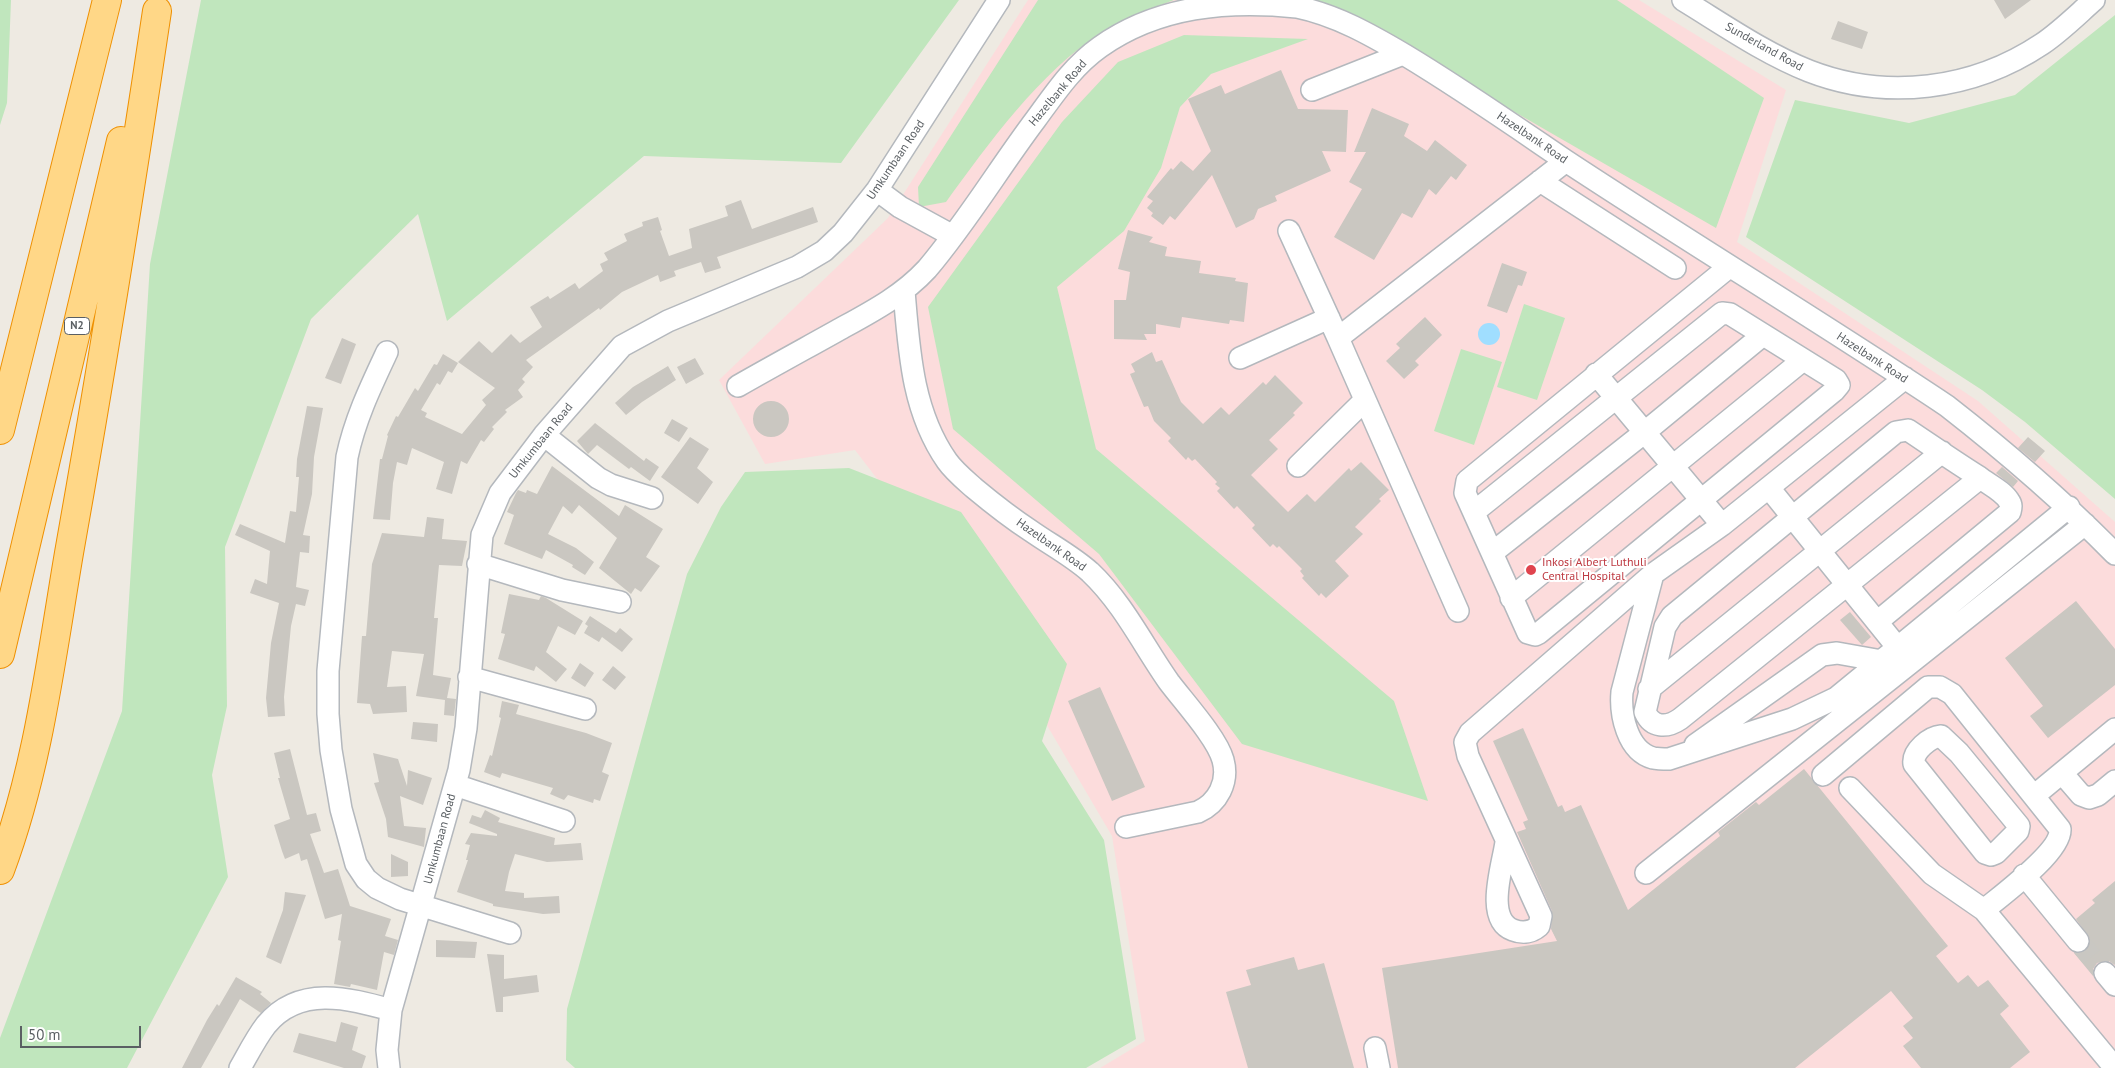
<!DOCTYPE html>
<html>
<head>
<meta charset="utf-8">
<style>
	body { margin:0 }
	#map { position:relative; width:2115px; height:1068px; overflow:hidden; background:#eeeae2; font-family:"PT Sans",sans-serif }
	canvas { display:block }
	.scale { position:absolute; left:20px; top:1026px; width:121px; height:22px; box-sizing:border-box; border:2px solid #5a5f63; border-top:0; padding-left:6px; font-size:15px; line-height:18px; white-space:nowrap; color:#5a5f63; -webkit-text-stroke:4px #fff; paint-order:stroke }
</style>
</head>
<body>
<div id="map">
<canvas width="2115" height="1068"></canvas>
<div class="scale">50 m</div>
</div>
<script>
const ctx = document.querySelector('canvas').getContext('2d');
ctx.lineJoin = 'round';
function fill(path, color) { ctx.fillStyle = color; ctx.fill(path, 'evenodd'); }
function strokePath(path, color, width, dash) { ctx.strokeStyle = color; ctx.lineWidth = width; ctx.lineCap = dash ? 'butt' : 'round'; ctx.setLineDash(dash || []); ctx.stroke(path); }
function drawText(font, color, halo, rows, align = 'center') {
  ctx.font = font + ' "PT Sans",sans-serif'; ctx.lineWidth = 4; ctx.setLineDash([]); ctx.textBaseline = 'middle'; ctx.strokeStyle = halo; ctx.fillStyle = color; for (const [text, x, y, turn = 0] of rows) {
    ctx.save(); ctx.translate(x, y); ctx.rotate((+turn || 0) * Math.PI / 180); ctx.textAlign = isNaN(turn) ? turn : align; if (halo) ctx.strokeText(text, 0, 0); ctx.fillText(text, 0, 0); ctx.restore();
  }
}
const medical = new Path2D(`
	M 1028,0 L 1639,0 L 1786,90 L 1737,242 L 1978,401 L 2115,522 L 2115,1068 L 1100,1068 L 1145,1041 L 1112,836 L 984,618 L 855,450 L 765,464 L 719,380 L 888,218 Z`);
const green = new Path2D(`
	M 0,0 L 11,0 L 7,103 L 0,125 Z
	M 201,0 L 959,0 L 841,163 L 644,156 L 447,321 L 418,214 L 311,319 L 225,547 L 227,706 L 212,775 L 228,877 L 127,1068 L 0,1068 L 0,1038 L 122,711 L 150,264 Z
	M 1038,0 L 1174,0 C 1150,9 1124,18 1102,32 C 1039,73 989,143 946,202 L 919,207 L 918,187 Z
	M 1291,0 L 1617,0 L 1764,98 L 1716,228 L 1327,4 Z
	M 2115,15 L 2115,499 L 2025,422 L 1982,390 L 1746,237 L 1795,100 L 1909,123 L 2015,95 Z
	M 1184,35 L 1308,39 L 1211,74 L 1180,107 L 1161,168 L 1124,231 L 1057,287 L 1096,449 L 1394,701 L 1428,801 L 1242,744 L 1099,554 L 953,429 L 928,307 L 1062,122 L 1118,62 Z
	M 1524,304 L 1565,318 L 1537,400 L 1497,387 Z
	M 1461,349 L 1502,362 L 1474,445 L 1434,431 Z
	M 849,468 L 961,512 L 1067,664 L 1042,741 L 1104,840 L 1136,1039 L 1086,1068 L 575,1068 L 566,1060 L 567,1009 L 687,574 L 721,507 L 745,472 Z`);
const water = new Path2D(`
	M1478 334a11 11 0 1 1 22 0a11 11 0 1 1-22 0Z`);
const building = new Path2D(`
	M 1994,0 L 2031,0 L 2005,19 Z
	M 1838,21 L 1868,32 L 1862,49 L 1831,39 Z
	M 1281,70 L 1298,109 L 1348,110 L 1346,152 L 1322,151 L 1331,171 L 1275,196 L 1277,201 L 1258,209 L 1254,219 L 1236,228 L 1212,175 L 1175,220 L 1170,216 L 1163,225 L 1151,216 L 1153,213 L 1147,208 L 1153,201 L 1147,197 L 1171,168 L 1173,170 L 1181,161 L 1193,171 L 1211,151 L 1188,99 L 1221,85 L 1225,94 Z
	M 1372,108 L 1409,124 L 1404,136 L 1427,151 L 1435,140 L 1467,165 L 1456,180 L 1451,176 L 1436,195 L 1429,189 L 1412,218 L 1402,213 L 1374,260 L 1334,237 L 1362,189 L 1349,182 L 1366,152 L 1354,152 Z
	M 741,200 L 752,229 L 813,207 L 818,222 L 717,257 L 721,268 L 705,273 L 701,262 L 674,271 L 676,276 L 660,282 L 658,275 L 622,292 L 600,310 L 599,308 L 526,360 L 533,367 L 522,379 L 525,382 L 518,390 L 523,397 L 505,410 L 507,412 L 492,427 L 494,429 L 484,442 L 481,440 L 467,464 L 461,461 L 452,494 L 436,489 L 444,462 L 412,448 L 407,465 L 397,462 L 393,483 L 390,520 L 373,519 L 380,459 L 382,459 L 388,436 L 387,435 L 396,416 L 398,417 L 415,388 L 418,391 L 434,364 L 437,365 L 443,354 L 458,363 L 452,373 L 448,371 L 440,385 L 437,383 L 421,410 L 427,413 L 425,417 L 462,434 L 486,405 L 482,400 L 495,388 L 458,362 L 479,341 L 492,353 L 511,334 L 520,343 L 542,327 L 530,307 L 548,296 L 550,299 L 575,283 L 579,289 L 603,271 L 600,264 L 608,260 L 604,253 L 627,241 L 624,234 L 643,226 L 642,222 L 658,217 L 662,230 L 660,231 L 669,256 L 692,248 L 689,229 L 728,216 L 725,206 Z
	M 1128,230 L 1153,237 L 1149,242 L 1167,247 L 1165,256 L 1201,261 L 1199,273 L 1236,278 L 1235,281 L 1248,283 L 1244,322 L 1230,320 L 1229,324 L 1182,317 L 1180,328 L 1156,324 L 1156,334 L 1144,334 L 1147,340 L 1114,339 L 1114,300 L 1126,300 L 1130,272 L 1118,269 Z
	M 1502,263 L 1527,272 L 1522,286 L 1518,285 L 1507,313 L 1487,306 Z
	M 1425,317 L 1442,335 L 1415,361 L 1419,365 L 1404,379 L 1386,361 L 1400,348 L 1396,344 Z
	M 342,338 L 356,344 L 341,384 L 325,378 Z
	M 1152,352 L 1156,362 L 1162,360 L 1181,402 L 1203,424 L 1221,407 L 1229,415 L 1263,382 L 1266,385 L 1275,375 L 1303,403 L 1293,413 L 1295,415 L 1269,440 L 1278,449 L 1251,475 L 1288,512 L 1307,494 L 1315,502 L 1349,468 L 1351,471 L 1361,462 L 1389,490 L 1379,499 L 1381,501 L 1355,527 L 1363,534 L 1335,561 L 1349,576 L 1326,598 L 1321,593 L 1319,596 L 1302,578 L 1304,576 L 1300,571 L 1302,569 L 1279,546 L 1277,548 L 1273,544 L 1270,547 L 1252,528 L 1255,525 L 1237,506 L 1234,509 L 1217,491 L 1220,488 L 1215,484 L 1217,482 L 1195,459 L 1192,461 L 1188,457 L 1186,460 L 1168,441 L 1171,438 L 1154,421 L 1148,406 L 1144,407 L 1130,374 L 1135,372 L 1131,364 Z
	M 695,358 L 704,374 L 686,384 L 677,367 Z
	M 668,366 L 676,380 L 642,402 L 626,415 L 615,403 L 633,387 Z
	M753 419a18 18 0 1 1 36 0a18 18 0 1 1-36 0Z
	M 307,406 L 323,408 L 314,457 L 312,494 L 303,535 L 310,536 L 309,553 L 300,552 L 296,587 L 309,590 L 305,606 L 296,604 L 291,626 L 284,697 L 285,716 L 268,717 L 266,698 L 271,643 L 279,603 L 250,593 L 255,579 L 267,584 L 270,551 L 235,535 L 240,524 L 285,543 L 290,511 L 296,512 L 299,477 L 296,477 L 297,459 Z
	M 672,419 L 688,428 L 679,442 L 664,433 Z
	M 595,423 L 644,461 L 646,458 L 659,467 L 650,481 L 631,467 L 629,469 L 597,445 L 588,454 L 577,441 Z
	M 690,437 L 709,449 L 697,468 L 713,482 L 698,504 L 661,477 Z
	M 2028,437 L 2045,451 L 2035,462 L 2018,448 Z
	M 552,466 L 619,516 L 625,505 L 663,529 L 646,557 L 660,566 L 641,592 L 635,588 L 631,594 L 599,568 L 617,538 L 579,505 L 572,514 L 563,506 L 548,534 L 576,548 L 594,562 L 585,575 L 572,567 L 573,565 L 546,550 L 542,559 L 504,544 L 514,515 L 507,512 L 516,493 L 518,490 L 526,493 L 527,490 L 537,494 Z
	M 2002,467 L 2018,481 L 2013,487 L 1996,473 Z
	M 427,517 L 444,519 L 442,539 L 467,541 L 462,566 L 439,565 L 434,618 L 438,618 L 433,675 L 451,678 L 447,698 L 456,699 L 454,716 L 444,715 L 445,700 L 416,696 L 424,654 L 392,651 L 387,687 L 406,686 L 407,712 L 373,714 L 370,704 L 357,703 L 362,636 L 366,636 L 372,564 L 382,533 L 424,537 Z
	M 509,594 L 539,600 L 541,596 L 546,598 L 583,621 L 575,635 L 558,626 L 546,652 L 567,669 L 556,682 L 536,666 L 534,671 L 498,659 L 505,634 L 501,633 Z
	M 2076,601 L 2115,649 L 2115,685 L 2048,738 L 2030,716 L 2043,706 L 2005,658 Z
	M 1850,612 L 1871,637 L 1862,645 L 1840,620 Z
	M 590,616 L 616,633 L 620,628 L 633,639 L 622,652 L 602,637 L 599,642 L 584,633 L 588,626 L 585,624 Z
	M 580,663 L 594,673 L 585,687 L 571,678 Z
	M 613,666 L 626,677 L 615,690 L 602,680 Z
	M 1100,687 L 1145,787 L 1112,801 L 1068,701 Z
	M 502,701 L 519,705 L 516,714 L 586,733 L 612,743 L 602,772 L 609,775 L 600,801 L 594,799 L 593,803 L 568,795 L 564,800 L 550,794 L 553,788 L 502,773 L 500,778 L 484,772 L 490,755 L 492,756 L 501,718 L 499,717 Z
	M 413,722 L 438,724 L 437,742 L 411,739 Z
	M 1523,728 L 1558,807 L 1562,805 L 1565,812 L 1581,805 L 1628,910 L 1720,836 L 1718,832 L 1756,802 L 1759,805 L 1804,769 L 1948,946 L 1936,956 L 1958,983 L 1968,975 L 1978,987 L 1988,980 L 2009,1006 L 2000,1014 L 2030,1052 L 2010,1068 L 1921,1068 L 1903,1046 L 1913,1038 L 1903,1026 L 1913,1018 L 1891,991 L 1795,1068 L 1398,1068 L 1382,968 L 1557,941 L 1551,929 L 1552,911 L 1517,832 L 1526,829 L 1523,822 L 1528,820 L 1493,741 Z
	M 290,749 L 307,815 L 316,813 L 321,831 L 310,834 L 324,873 L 338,869 L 350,906 L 391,919 L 385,936 L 398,940 L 394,955 L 384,952 L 377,990 L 351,984 L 350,987 L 334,984 L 341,941 L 338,940 L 342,914 L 325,919 L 307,859 L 301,861 L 299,853 L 285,859 L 282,851 L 274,825 L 290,819 L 278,778 L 280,778 L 274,753 Z
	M 373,753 L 398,759 L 407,786 L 408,770 L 432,778 L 423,805 L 400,796 L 404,826 L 426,828 L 424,847 L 388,837 L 386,819 L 374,783 L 379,782 Z
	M 485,810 L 500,818 L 498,822 L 555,838 L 554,845 L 581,843 L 583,860 L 547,862 L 515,854 L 509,872 L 505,891 L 524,893 L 524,898 L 559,896 L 560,913 L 543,914 L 493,906 L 493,904 L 457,892 L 468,860 L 466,860 L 470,845 L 465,844 L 471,833 L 497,836 L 497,834 L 469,823 L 472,815 L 481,818 Z
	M 391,854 L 408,862 L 408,876 L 391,877 Z
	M 2115,881 L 2115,965 L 2109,961 L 2097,963 L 2093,969 L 2093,976 L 2074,953 L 2086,950 L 2090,939 L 2076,919 L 2095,903 L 2092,900 Z
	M 285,892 L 306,895 L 281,964 L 266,957 L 283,910 Z
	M 436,940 L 477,942 L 475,958 L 436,957 Z
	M 487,954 L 504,955 L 504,979 L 537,975 L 539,992 L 503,997 L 503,1012 L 496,1012 Z
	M 1294,957 L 1298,970 L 1324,963 L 1354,1068 L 1248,1068 L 1226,992 L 1251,985 L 1246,970 Z
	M 236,977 L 262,992 L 260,994 L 271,1003 L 261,1013 L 240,999 L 201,1068 L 182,1068 L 207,1020 L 217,1004 L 219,1006 Z
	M 341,1022 L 358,1027 L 352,1050 L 366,1056 L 362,1068 L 344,1068 L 293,1052 L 299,1033 L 336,1042 Z`);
const minorTunnel = new Path2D(`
	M 2078,941 L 2105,973`);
const minor = new Path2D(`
	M 1683,0 C 1724,25 1764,53 1809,71 C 1886,101 1973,90 2042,44 C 2060,32 2077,15 2094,0
	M 1312,90 L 1403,54
	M 1540,181 L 1675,268
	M 877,190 L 900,207 L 953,236
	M 1289,231 L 1338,338
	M 904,291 C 909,350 912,411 947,461 C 954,471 965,480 974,488 C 992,503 1011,518 1031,531 C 1051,545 1072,556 1090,572 C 1123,603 1143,645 1169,682 C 1184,702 1217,738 1223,760 C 1229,782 1218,803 1198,812 L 1126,827
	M 387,352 C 371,386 355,419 347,457 L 328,671 L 328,714 L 331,750 L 341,809 L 356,864 L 366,879 L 377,888 L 400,899 L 510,933
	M 1240,358 L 1329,318
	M 1596,374 L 1722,525
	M 738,386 C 773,366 808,347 842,328 C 873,311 903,295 927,269 C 967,222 999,168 1036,119 C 1055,93 1073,66 1100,47 C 1158,6 1227,0 1297,7 C 1336,15 1371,35 1405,55 C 1460,88 1513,125 1566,161 C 1692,244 1821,322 1947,406 C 2006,452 2062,500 2115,554
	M 544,435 L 598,478 L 611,485 L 652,498
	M 1298,466 L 1364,401
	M 1769,488 L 1898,648
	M 1474,512 L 1722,313 L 1730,314 L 1836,380 L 1839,385 L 1834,391 L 1539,633 L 1535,635 L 1528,633 L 1465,493 L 1467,481 L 1729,267
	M 1492,553 L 1645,432 L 1763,335
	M 478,564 L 562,590 L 620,602
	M 1653,574 L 1622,692 C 1620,714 1627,751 1653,758 C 1658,759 1664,759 1669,759 L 1792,719 L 1836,698 L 2069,507
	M 1511,598 L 1803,360
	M 1458,611 L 1338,338 L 1566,161
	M 1877,622 L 2010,512 C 2011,508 2012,505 2009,501 C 2003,491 1988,484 1979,477 C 1955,462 1932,446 1908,430 L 1896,432 L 1672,616 L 1665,627 L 1645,712 C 1652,728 1667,728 1680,719 L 1980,478
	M 469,677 L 585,709
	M 1649,689 L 1942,452
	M 1941,736 L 1959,753 L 2019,826 L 2018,831 L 1996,853 L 1991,855 L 1985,853 L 1914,764 C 1912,751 1930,737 1941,736 Z
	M 1695,745 L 1822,655 L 1837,653 L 1882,661
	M 2062,773 L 2081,795 L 2089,798 L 2098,795 L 2115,781
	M 1823,775 L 1928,687 L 1940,687 L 1952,694 L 2060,829 C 2062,851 2002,895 1984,910 L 2115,1068
	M 455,785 L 564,821
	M 1850,788 L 1932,874 L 1984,910
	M 2035,795 L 2115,729
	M 1506,842 C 1503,865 1484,919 1513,930 C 1523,934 1532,932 1539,926 L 1541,916 L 1468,756 L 1465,742 L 1470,733 L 1653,574 L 1722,525 L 1905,378
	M 1646,873 L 2085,524
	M 2024,875 L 2078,941
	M 2105,973 L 2115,985
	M 1375,1048 L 1379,1068
	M 240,1068 C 248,1054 256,1038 266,1025 C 299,985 348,998 391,1010
	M 389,1068 L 387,1050 L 391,1010 L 459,770 L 466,728 L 482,535 L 500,493 L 544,435 L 622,346 L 668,321 L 797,267 L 824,251 L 843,233 L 877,190 L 999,0`);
const highway = new Path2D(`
	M 0,430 L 107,0
	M 0,654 L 121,141
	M 0,870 C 38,769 51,659 69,553 C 101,373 130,192 157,11`);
const markers = [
	[1531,570,6,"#e0444e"]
];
const shields = [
	[77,326,25]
];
const shieldNames = [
	["N2",77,326]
];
const streetNames = [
	["Sunderland Road",1764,47,29],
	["Hazelbank Road",1058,93,-50],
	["Hazelbank Road",1532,138,34],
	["Umkumbaan Road",896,160,-56],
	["Hazelbank Road",1872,358,33],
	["Umkumbaan Road",541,441,-51],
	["Hazelbank Road",1051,545,35],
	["Umkumbaan Road",440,839,-75]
];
const healthNames = [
	["Inkosi Albert Luthuli",1542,563],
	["Central Hospital",1542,577]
];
fill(medical, '#fcdcdc');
fill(green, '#c0e6bd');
fill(water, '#a0deff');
fill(building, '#cac7c1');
strokePath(minorTunnel, '#c9c7c2', 21, [21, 11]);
strokePath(minor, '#b4b8bd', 24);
strokePath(highway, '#ef9000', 30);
strokePath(minor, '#fff', 21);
strokePath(highway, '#ffd787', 28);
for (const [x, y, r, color] of markers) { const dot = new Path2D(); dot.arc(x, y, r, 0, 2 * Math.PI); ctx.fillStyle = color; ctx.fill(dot); strokePath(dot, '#fff', 2); }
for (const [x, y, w] of shields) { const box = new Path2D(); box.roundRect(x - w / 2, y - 8.5, w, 17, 4); ctx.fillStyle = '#fff'; ctx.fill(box); strokePath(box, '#5a5f63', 1); }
drawText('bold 11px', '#5a5f63', null, shieldNames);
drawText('12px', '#5a5f63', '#fff', streetNames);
drawText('12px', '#be3a42', '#fff', healthNames, 'left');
</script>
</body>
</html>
